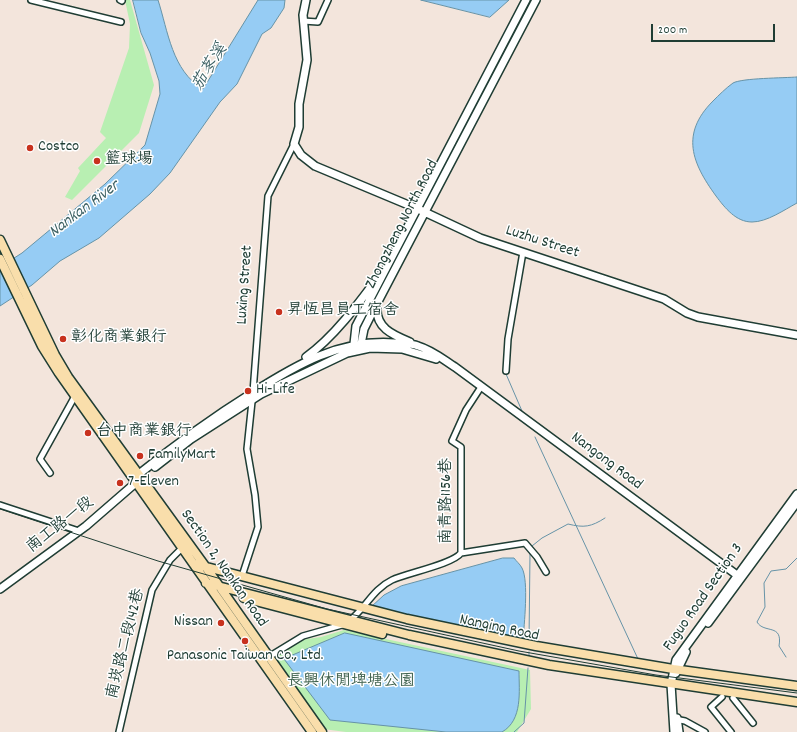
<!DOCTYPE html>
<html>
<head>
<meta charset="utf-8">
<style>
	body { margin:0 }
	#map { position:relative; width:797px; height:732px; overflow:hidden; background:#f3e5dc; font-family:Dekko,sans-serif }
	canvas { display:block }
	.scale { position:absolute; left:651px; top:24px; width:124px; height:18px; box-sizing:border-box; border:2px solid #1f3d34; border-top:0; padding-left:5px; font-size:12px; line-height:14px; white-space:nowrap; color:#1f3d34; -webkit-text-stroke:3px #fff; paint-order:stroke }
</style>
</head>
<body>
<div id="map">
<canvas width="797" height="732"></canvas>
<div class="scale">200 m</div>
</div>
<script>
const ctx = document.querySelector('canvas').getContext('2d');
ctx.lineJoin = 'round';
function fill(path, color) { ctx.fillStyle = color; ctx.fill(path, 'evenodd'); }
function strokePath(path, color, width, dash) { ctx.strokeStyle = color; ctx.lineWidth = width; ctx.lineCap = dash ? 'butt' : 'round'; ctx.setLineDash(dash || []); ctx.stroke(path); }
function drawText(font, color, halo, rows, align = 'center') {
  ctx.font = font + ' Dekko,"LXGW WenKai TC",sans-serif'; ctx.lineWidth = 3; ctx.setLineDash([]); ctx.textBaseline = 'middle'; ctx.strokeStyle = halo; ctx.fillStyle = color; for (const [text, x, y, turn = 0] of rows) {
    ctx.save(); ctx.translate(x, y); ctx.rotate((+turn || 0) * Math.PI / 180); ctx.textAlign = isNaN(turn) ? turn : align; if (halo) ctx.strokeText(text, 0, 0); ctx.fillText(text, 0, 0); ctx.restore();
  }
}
const green = new Path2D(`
	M 125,0 L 130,0 L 154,85 L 139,133 L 72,200 L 65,197 L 80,171 L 78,168 L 106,138 L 100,132 L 129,48 L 130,24 Z
	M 344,630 L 530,670 L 531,709 L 517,732 L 346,732 L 323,729 L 272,657 L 293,641 L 321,637 Z`);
const water = new Path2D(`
	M 133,0 L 158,0 C 168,31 172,71 203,89 L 258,0 L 285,0 L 284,8 L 271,28 L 262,34 L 237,84 L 220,102 L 170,173 L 150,194 L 99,238 L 60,261 L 32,285 L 0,306 L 0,267 L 22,253 L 105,184 L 145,145 L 160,94 L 159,81 L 150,53 L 141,33 Z
	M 421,0 L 509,0 L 490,17 Z
	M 797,77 L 797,203 C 784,210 767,222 752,222 C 736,222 725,208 716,196 C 692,163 680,134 713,101 C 719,95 726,88 733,83 C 742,78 784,78 797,77 Z
	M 503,558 L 514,558 C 516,561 520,564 522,568 C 529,581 524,625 523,641 L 371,607 L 384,595 L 401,586 Z
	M 345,633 L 519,671 C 519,691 523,720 502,732 L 446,732 L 330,720 L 284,659 Z`);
const stream = new Path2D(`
	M 506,374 L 522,411
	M 535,437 L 638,659
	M 532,546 L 542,538 L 568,524 C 584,528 591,527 605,518
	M 529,641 L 530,554
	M 529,657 L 529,652
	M 786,657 L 779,646 C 783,623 764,634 757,622 L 765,607 L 764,583 L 771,571 L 786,569 L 797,558
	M 514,732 L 524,723 L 528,668`);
const street = new Path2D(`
	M 31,0 L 121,22
	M 120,0 L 122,1
	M 303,21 L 318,22 L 328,0
	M 506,371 L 508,339 L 523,252
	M 50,473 L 40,459 L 75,396
	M 0,505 L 79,531
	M 461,553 L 525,543 L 537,557 L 546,572
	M 242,576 L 258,527 L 255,495 L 247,449 L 253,392 L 268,196 L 294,144
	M 349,621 C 365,609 373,589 392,580 C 407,573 453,564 461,553 L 461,447 L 452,441 L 466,410 L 481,387
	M 262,661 L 303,636 L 342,625
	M 722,697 L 711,707 L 731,732
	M 733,698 L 753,723
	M 675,719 L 685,721 L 705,732
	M 119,732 L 152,590 L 170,560 L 183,547`);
const secondary = new Path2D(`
	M 306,0 L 303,15 L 307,60 L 299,104 L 299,127 L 294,144 L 301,155 L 315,166 L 418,209 L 480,238 L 664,299 L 687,313 L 698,317 L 797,335
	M 526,0 L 356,326 L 354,344 L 358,349 L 361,344 L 364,329 L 372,313 L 536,0
	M 377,306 C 375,328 393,335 410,342
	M 306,357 C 334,337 359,303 379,276
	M 155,467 L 191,439 L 261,394 L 347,353 L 370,348 L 402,349 L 436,359
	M 137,480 L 139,474 C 175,445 212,418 252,393 C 296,365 340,339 394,343 C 402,344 411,343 418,346 C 432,350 444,360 455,367 L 741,578
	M 0,589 L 86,526 L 139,480
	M 708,623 L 797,502
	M 676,673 L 686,652
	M 677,718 L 679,732
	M 674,732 L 671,684 L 676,660 L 797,494`);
const primary = new Path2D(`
	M 0,240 L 55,355 L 68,377 L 205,566 L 322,732
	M 0,259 L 42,346 L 59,373 L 312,732
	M 195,564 L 407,619 L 536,646 L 673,669 L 797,686
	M 206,583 L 409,635 L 549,665 L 797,702
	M 244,598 L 382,634`);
const rail = new Path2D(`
	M 0,509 L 158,561 L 327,609 L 519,651 L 656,675 L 797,693`);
const markers = [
	[30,148,4,"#c8321e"],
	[97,161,4,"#c8321e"],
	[279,312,4,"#c8321e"],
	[63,339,4,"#c8321e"],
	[248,391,4,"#c8321e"],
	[88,433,4,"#c8321e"],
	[140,456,4,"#c8321e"],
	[120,483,4,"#c8321e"],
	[221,623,4,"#c8321e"],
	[245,641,4,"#c8321e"]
];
const poiNames = [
	["Costco",38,148],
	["籃球場",105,161],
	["昇恆昌員工宿舍",287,312],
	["彰化商業銀行",71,339],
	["Hi-Life",256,391],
	["台中商業銀行",96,433],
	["FamilyMart",148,456],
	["7-Eleven",128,483],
	["Nissan",213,623,"right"],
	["Panasonic Taiwan Co., Ltd.",245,657,"center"]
];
const streetNames = [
	["Zhongzheng North Road",403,225,-63],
	["Luzhu Street",542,243,18],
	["Luxing Street",246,285,-86],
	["Nangong Road",606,462,37],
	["南青路1156巷",448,501,-90],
	["南工路一段",61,526,-38],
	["Section 2, Nankan Road",223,569,55],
	["Fuguo Road Section 3",704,598,-55],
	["Nanqing Road",499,629,12],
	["南崁路二段142巷",127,644,-76]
];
const parkNames = [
	["長興休閒埤塘公園",351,683]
];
const waterNames = [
	["茄苳溪",211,68,-58],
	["Nankan River",85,210,-37]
];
fill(green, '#b8efb2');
fill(water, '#96ccf4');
strokePath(water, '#6693a7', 1);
strokePath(stream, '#6693a7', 1);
strokePath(street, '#1f3d34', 8);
strokePath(secondary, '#1f3d34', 10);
strokePath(primary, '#1f3d34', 11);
strokePath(street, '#fff', 5);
strokePath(secondary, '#fff', 7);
strokePath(primary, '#f9deab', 8);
strokePath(rail, '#1f3d34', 1);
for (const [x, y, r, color] of markers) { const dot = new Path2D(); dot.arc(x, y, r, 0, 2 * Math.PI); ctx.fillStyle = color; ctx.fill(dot); strokePath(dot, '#fff', 1.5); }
drawText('16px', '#1f3d34', '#fff', poiNames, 'left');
drawText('16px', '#1f3d34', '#fff', streetNames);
drawText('16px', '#3e614d', '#fff', parkNames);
drawText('italic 17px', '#3d6164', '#fff', waterNames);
</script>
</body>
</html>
